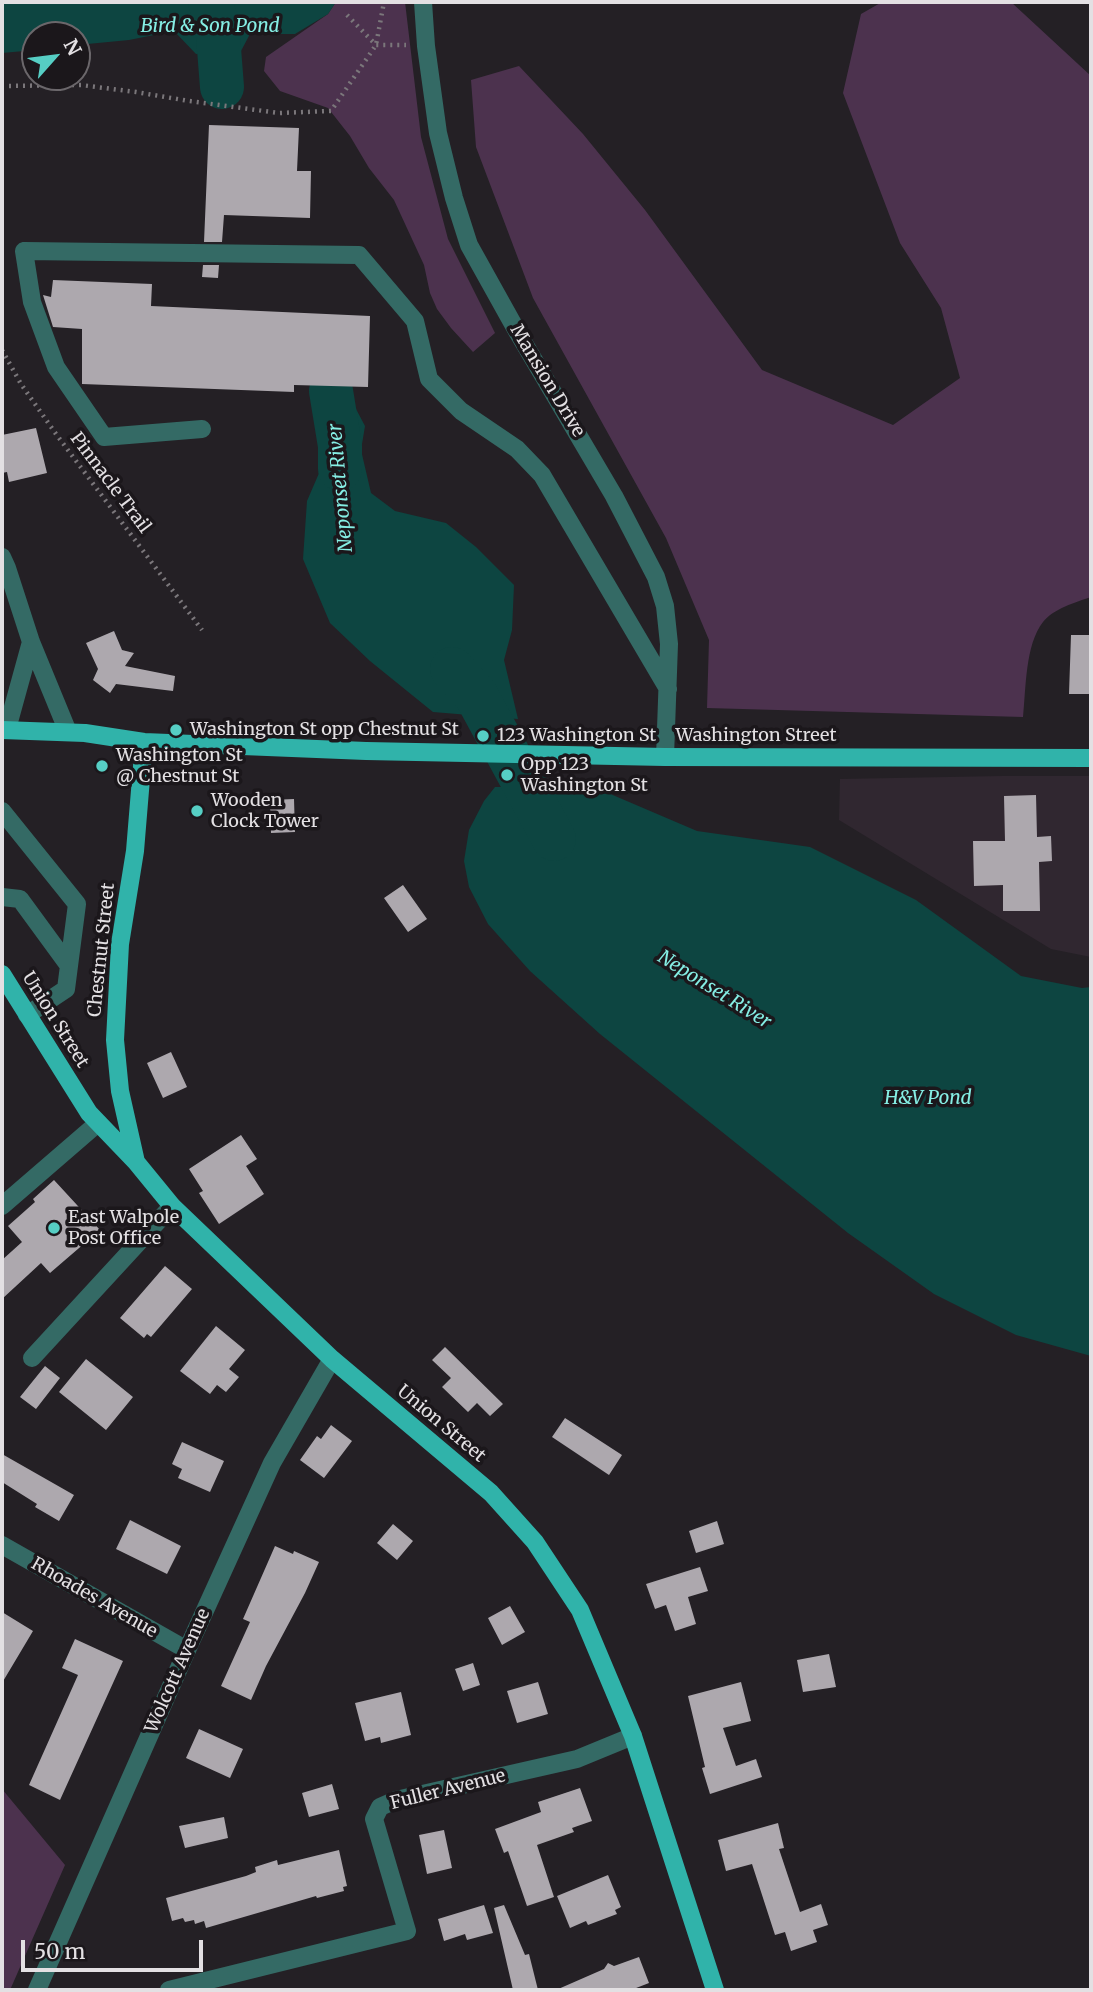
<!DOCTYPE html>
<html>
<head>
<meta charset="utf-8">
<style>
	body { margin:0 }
	#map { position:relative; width:1093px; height:1992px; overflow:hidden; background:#242025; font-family:Merriweather,serif }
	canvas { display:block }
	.frame { position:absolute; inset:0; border:4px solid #e3e0e3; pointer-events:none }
	.north { position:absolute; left:21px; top:21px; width:70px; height:70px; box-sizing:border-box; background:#1b171b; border:2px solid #6b676b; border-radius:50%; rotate:62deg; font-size:19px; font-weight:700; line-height:28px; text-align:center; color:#e3e0e3 }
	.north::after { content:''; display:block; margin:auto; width:24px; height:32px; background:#56cec4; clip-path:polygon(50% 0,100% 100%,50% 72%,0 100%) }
	.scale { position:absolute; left:21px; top:1940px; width:182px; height:32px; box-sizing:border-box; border:4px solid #e3e0e3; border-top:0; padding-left:9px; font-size:21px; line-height:24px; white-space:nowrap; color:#e3e0e3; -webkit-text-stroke:5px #1b171b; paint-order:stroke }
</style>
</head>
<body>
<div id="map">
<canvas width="1093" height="1992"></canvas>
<div class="frame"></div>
<div class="north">N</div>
<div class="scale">50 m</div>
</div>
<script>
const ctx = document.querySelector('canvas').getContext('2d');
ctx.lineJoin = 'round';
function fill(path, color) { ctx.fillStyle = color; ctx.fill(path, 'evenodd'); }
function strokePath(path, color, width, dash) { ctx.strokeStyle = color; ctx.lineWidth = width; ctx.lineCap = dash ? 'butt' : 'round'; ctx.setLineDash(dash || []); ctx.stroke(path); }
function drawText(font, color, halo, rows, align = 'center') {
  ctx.font = font + ' Merriweather,serif'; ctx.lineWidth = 7; ctx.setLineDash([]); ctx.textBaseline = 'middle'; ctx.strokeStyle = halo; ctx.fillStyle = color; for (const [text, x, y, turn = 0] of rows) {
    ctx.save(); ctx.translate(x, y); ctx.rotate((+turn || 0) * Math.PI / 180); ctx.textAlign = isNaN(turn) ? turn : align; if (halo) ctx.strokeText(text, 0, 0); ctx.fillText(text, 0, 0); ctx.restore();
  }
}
const built = new Path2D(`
	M 1002,776 L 1091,776 L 1091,957 L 1051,949 L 839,820 L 840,779 Z`);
const green = new Path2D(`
	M 336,2 L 405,2 L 421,137 L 448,239 L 495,333 L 473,352 L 451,328 L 437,309 L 430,293 L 424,265 L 394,200 L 369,168 L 350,136 L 328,108 L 280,91 L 264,71 L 266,57 L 328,14 Z
	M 882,2 L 1011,2 L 1091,76 L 1091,597 C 1076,602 1053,609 1043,622 C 1025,645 1026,689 1023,717 L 707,708 L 709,640 L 666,538 L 533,298 L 476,147 L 471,80 L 519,66 L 583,134 L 645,210 L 762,370 L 893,425 L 960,378 L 941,308 L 900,243 L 843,93 L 861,14 Z
	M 2,1789 L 65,1865 L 10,1990 L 2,1990 Z`);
const water = new Path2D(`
	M 2,2 L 336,2 L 328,14 L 295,34 L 250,34 L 241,51 L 196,54 L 174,31 L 129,40 L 77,45 L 77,35 L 35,35 L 35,50 L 2,53 Z
	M 312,409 L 356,409 L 365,426 L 361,450 L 371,493 L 395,511 L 446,523 L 476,547 L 514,585 L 512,630 L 504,660 L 518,719 L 433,712 L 370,661 L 330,623 L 303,559 L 307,501 L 329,450 Z
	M 495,787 L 594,787 L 697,831 L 810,847 L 916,900 L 1021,976 L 1082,988 L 1091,987 L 1091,1356 L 1016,1335 L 934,1294 L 848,1233 L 600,1034 L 530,971 L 488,924 L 469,887 L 464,861 L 469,830 L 484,801 Z`);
const river = new Path2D(`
	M 210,2 L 217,23 L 222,87
	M 331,391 L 340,446 L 340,469
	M 452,669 L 476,695 L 554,839`);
const building = new Path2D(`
	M 209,125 L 299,128 L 297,171 L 311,171 L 310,218 L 224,215 L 222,242 L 204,242 Z
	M 203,265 L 219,265 L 218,278 L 202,277 Z
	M 53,280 L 152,284 L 151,306 L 370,316 L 368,387 L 294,385 L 294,392 L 82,384 L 82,329 L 53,327 L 43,295 L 51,297 Z
	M 36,428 L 47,473 L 9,482 L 7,472 L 2,473 L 2,435 Z
	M 114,631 L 122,650 L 134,653 L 125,666 L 175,676 L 173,691 L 116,684 L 110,693 L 93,680 L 98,669 L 86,643 Z
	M 1071,635 L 1091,635 L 1091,694 L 1069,694 Z
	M 1036,795 L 1037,837 L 1051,836 L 1052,861 L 1039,862 L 1040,911 L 1003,911 L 1003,885 L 974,886 L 973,841 L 1005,841 L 1004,796 Z
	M 294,799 L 295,832 L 271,833 L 270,800 Z
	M 403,885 L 427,919 L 408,932 L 384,898 Z
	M 171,1052 L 187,1087 L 163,1098 L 147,1063 Z
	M 241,1135 L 257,1159 L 246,1166 L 264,1194 L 219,1224 L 199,1193 L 203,1191 L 189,1169 Z
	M 54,1180 L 100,1230 L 50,1273 L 41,1263 L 2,1299 L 2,1260 L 22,1242 L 8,1226 L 35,1202 L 33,1199 Z
	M 165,1266 L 192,1289 L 151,1337 L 147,1334 L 144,1338 L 120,1318 Z
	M 216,1326 L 245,1350 L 229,1369 L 239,1377 L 226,1392 L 217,1385 L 210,1394 L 180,1371 Z
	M 445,1347 L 503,1404 L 490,1416 L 477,1403 L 468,1412 L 442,1387 L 451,1378 L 432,1360 Z
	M 86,1359 L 133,1397 L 106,1430 L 59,1392 Z
	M 45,1366 L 60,1378 L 36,1409 L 20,1397 Z
	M 565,1418 L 622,1455 L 609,1475 L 552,1437 Z
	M 331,1425 L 352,1441 L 324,1478 L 300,1460 L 317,1436 L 321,1439 Z
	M 182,1442 L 224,1461 L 210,1492 L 178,1478 L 182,1469 L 172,1464 Z
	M 2,1454 L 74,1495 L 59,1521 L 35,1507 L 37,1504 L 2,1482 Z
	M 130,1520 L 181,1546 L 167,1574 L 116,1549 Z
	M 717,1521 L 724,1544 L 696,1553 L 689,1531 Z
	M 393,1524 L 413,1541 L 397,1560 L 377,1543 Z
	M 275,1546 L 293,1554 L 294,1551 L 319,1562 L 305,1593 L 266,1666 L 251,1700 L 221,1686 L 250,1622 L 243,1619 Z
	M 700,1567 L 708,1591 L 688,1597 L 696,1624 L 675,1631 L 666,1605 L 655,1609 L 646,1584 Z
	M 510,1606 L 525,1632 L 502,1645 L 488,1618 Z
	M 2,1612 L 33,1631 L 2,1683 Z
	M 75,1639 L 123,1661 L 60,1800 L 29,1785 L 78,1675 L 62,1668 Z
	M 829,1654 L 836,1687 L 803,1692 L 797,1660 Z
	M 473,1663 L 480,1685 L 463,1691 L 455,1669 Z
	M 538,1682 L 548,1714 L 517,1723 L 507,1691 Z
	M 741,1682 L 751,1721 L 723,1728 L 736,1766 L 756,1759 L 762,1777 L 710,1794 L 702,1768 L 705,1767 L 688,1696 Z
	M 401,1692 L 411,1735 L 381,1743 L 380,1737 L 365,1741 L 355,1703 Z
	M 199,1729 L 243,1749 L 230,1778 L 186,1758 Z
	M 332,1784 L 339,1809 L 309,1817 L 302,1793 Z
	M 580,1788 L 592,1821 L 572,1828 L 574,1832 L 537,1845 L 554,1897 L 527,1906 L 508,1851 L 504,1853 L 495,1829 L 541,1812 L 538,1802 Z
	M 224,1817 L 228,1838 L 185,1848 L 179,1826 Z
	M 778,1823 L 784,1848 L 779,1849 L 800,1912 L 821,1904 L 828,1925 L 813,1930 L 817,1942 L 791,1951 L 785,1932 L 775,1935 L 752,1864 L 726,1871 L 718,1840 Z
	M 444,1830 L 452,1868 L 427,1874 L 419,1835 Z
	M 339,1850 L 347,1886 L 343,1887 L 344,1891 L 317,1898 L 316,1896 L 206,1928 L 204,1921 L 195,1924 L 194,1920 L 185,1922 L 183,1918 L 172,1921 L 166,1898 L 246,1876 L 256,1872 L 255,1867 L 277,1860 L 278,1865 Z
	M 608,1875 L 621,1907 L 615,1910 L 617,1914 L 588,1925 L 586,1921 L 570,1928 L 557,1896 Z
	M 484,1905 L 493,1933 L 467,1940 L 465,1934 L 444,1941 L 438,1919 Z
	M 504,1905 L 525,1955 L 529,1954 L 538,1990 L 513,1990 L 494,1908 Z
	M 639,1957 L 649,1983 L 631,1990 L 556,1990 L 604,1969 L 608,1963 L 614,1966 Z`);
const path = new Path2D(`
	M 347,15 L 376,45 L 406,45
	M 2,86 L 81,85 L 136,92 L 189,101 L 279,113 L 331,111 L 376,45 L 384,2
	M 2,350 L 21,384 L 56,434 L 202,630`);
const minor = new Path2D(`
	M 423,2 L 426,46 L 438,133 L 454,198 L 469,245 L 518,333 L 614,496 L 656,577 L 665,606 L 669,644 L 665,757
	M 202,429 L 104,437 L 56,367 L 32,302 L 24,251 L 359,255 L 415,321 L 429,379 L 461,411 L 517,449 L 542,475 L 668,689
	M 2,557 L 7,568 L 31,642 L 68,732
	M 7,729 L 31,642
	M 2,811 L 77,904 L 66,989 L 27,1015
	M 2,897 L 20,899 L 69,966
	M 2,1206 L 98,1123
	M 32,1358 L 172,1206
	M 2,1545 L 187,1650
	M 37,1990 L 187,1650 L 272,1463 L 332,1359
	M 169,1990 L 407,1931 L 374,1819 L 380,1807 L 396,1800 L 577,1759 L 633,1736`);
const major = new Path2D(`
	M 2,730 L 85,733 L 144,742 L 366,751 L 665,757 L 1091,758
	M 2,974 L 89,1113 L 136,1162 L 172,1206 L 332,1359 L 491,1493 L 535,1542 L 580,1610 L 633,1736 L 715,1990
	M 136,1162 L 120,1091 L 115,1040 L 120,944 L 135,851 L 144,742`);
const markers = [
	[176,730,7,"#56cec4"],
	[483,736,7,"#56cec4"],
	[102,766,7,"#56cec4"],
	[507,775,7,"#56cec4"],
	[197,811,7,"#56cec4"],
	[54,1228,7,"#56cec4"]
];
const streetNames = [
	["Mansion Drive",547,381,59],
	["Pinnacle Trail",110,483,53],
	["Washington Street",756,736],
	["Chestnut Street",102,950,-84],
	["Union Street",55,1020,58],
	["Union Street",441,1424,40],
	["Rhoades Avenue",94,1598,30],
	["Wolcott Avenue",178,1671,-66],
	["Fuller Avenue",448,1790,-14]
];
const poiNames = [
	["Washington St opp Chestnut St",190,730],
	["123 Washington St",497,736],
	["Washington St",116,756],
	["@ Chestnut St",116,777],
	["Opp 123",521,765],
	["Washington St",521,786],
	["Wooden",211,801],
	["Clock Tower",211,822],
	["East Walpole",68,1218],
	["Post Office",68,1239]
];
const waterNames = [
	["Bird & Son Pond",210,27],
	["Neponset River",341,488,-95],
	["Neponset River",714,990,32],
	["H&V Pond",928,1099]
];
fill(built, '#302730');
fill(green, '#4c324e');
fill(water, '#0d4541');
strokePath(river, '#0d4541', 44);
fill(building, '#ada8ae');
strokePath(path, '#7b777b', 4.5, [2, 5]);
strokePath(minor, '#346a65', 18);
strokePath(major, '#30b3aa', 18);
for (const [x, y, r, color] of markers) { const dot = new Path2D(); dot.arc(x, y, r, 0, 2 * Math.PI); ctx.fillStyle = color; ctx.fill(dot); strokePath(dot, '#1b171b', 2.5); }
drawText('18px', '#e3e0e3', '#1b171b', streetNames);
drawText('18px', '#e3e0e3', '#1b171b', poiNames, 'left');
drawText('italic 19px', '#85eee4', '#1b171b', waterNames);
</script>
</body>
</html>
